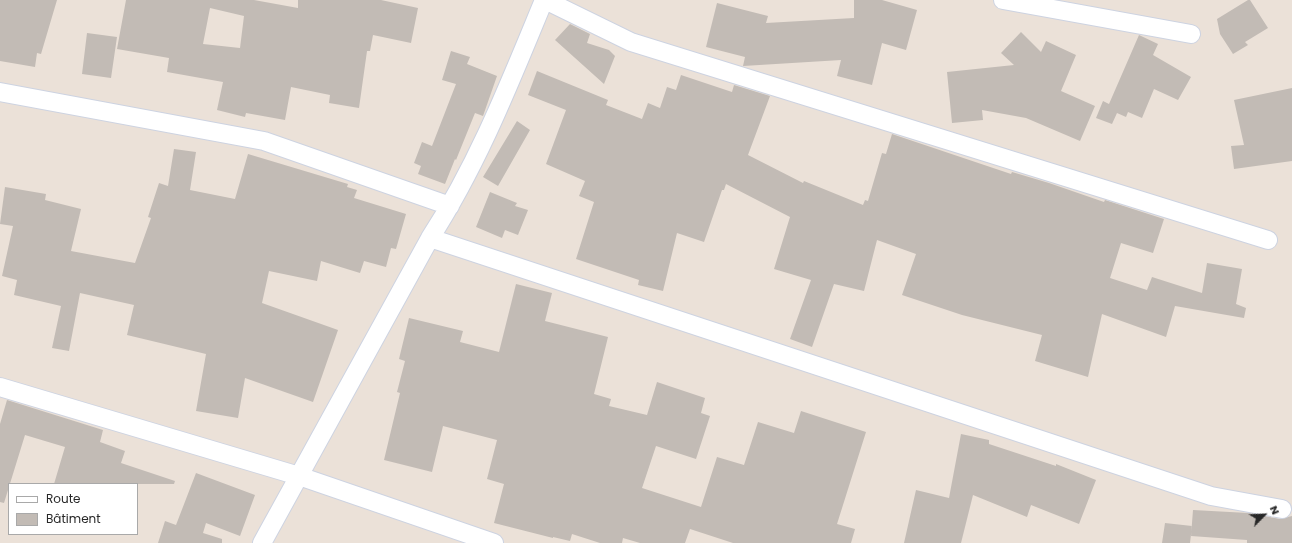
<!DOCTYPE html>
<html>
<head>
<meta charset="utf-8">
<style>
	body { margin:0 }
	#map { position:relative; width:1292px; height:543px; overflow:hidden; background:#ebe1d8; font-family:Poppins,sans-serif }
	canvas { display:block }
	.legend { position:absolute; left:8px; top:483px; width:130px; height:52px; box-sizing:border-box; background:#fff; border:1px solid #a9a9a9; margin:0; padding:5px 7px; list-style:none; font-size:12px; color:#272727 }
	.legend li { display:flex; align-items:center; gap:8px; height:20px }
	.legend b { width:20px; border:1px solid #a9a9a9 }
	.north { position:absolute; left:1244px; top:495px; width:40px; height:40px; -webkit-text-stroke:3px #fff; paint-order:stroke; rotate:66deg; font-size:11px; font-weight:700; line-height:16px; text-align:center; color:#272727 }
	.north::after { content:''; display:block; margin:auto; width:14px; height:18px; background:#272727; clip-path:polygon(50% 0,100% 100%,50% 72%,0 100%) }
</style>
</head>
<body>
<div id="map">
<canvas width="1292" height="543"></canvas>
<ul class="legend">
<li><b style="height:5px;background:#fff"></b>Route</li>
<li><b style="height:11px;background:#c2bbb5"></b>Bâtiment</li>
</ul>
<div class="north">N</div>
</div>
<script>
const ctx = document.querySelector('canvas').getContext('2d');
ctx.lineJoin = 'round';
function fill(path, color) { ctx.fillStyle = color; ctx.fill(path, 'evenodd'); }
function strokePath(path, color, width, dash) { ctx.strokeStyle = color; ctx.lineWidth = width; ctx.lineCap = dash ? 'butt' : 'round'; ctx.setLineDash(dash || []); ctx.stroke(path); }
const building = new Path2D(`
	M 0,0 L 57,0 L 41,54 L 37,53 L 35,67 L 0,61 Z
	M 126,0 L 254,0 L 298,8 L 298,0 L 381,0 L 418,8 L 411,43 L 373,35 L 370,51 L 367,51 L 359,108 L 329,103 L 330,95 L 291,87 L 285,120 L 246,113 L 245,117 L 217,110 L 223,82 L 167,72 L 169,58 L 117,49 ZM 210,8 L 244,16 L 240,48 L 203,44 Z
	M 854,0 L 882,0 L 917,10 L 906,50 L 882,43 L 872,85 L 837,76 L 841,60 L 743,66 L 745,57 L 706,47 L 717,3 L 768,16 L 766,23 L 854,18 Z
	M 1248,0 L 1250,0 L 1268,28 L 1245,42 L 1248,45 L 1233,54 L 1220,34 L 1217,19 Z
	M 570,24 L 590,34 L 587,43 L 609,50 L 615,56 L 604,84 L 555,40 Z
	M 1021,32 L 1041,52 L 1046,41 L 1076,55 L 1061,91 L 1095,106 L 1080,141 L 1026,118 L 982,110 L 983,120 L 952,123 L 947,72 L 1014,65 L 1001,53 Z
	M 87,33 L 117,37 L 111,78 L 82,74 Z
	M 1139,35 L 1158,44 L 1153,55 L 1191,77 L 1178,100 L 1154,89 L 1142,118 L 1128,112 L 1126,117 L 1117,113 L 1112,124 L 1096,118 L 1103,101 L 1109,104 Z
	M 451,51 L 470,57 L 467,64 L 497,76 L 483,116 L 475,113 L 456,160 L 455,159 L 445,184 L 418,174 L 421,166 L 414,163 L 422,142 L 432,146 L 456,84 L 442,80 Z
	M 537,71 L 608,100 L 606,105 L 642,119 L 648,103 L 660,108 L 667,87 L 676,90 L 681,75 L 732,92 L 734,85 L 770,96 L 748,155 L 803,183 L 804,181 L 863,205 L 865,200 L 868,201 L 882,153 L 886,154 L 892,134 L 1011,174 L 1012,172 L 1049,183 L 1104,202 L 1105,200 L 1164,219 L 1153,253 L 1121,243 L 1110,278 L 1147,290 L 1152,277 L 1202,293 L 1207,263 L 1242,269 L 1236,304 L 1246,308 L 1244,318 L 1175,306 L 1166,337 L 1102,314 L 1088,377 L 1035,361 L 1042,335 L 962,315 L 902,295 L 916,254 L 877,240 L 864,291 L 834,284 L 812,347 L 790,339 L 811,280 L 774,269 L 790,217 L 726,184 L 724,190 L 722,190 L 704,242 L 677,233 L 663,291 L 638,285 L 639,280 L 576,259 L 594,202 L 579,196 L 585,181 L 546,164 L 566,110 L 528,95 Z
	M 1292,88 L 1292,161 L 1234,169 L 1231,146 L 1244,145 L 1234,100 Z
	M 517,121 L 530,130 L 498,186 L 483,177 Z
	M 174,149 L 196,152 L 190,190 L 235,199 L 248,154 L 348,184 L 347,187 L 357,190 L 354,198 L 406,214 L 396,249 L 391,248 L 386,267 L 364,261 L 360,273 L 321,261 L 317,281 L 269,271 L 262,303 L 338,330 L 313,402 L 245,378 L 238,418 L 196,411 L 206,354 L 127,335 L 134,305 L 80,293 L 69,351 L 52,348 L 61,306 L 14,295 L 17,280 L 2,276 L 13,226 L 0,224 L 5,187 L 46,194 L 45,200 L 81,209 L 71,251 L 135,263 L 151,218 L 148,217 L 159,183 L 168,186 Z
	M 490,192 L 517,203 L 515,206 L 528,210 L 518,235 L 505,230 L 502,238 L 476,227 Z
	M 516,284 L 552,293 L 545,321 L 608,337 L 594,394 L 611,399 L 609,406 L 647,415 L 657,382 L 705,398 L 701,413 L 710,416 L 696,459 L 656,446 L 642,488 L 701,507 L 717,457 L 744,465 L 758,422 L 794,433 L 801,411 L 866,432 L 837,524 L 855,529 L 851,543 L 733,543 L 690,529 L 685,543 L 640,543 L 623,538 L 622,543 L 600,543 L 572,534 L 570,541 L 553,537 L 553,538 L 494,523 L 504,484 L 487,479 L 497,440 L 443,426 L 432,472 L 384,460 L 400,393 L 397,392 L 405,361 L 399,359 L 409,318 L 463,331 L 460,342 L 499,352 Z
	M 7,400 L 103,430 L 100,442 L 125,451 L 121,463 L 175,481 L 174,484 L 54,484 L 65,447 L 25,435 L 4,503 L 0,502 L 0,424 Z
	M 961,434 L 989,440 L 989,444 L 1056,466 L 1056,464 L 1096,480 L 1079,524 L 1031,505 L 1027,517 L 973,495 L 961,543 L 904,543 L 916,490 L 949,498 Z
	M 196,473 L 255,495 L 240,536 L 206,523 L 203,533 L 222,539 L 222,543 L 158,543 L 165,521 L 176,525 Z
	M 1193,510 L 1248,513 L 1280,519 L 1292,516 L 1292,543 L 1247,543 L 1247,540 L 1191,536 Z
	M 1165,523 L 1192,526 L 1190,543 L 1162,543 Z`);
const street = new Path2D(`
	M 545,0 L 631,42 L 1268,240
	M 1003,0 L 1191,34
	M 0,92 L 264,141 L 450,206
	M 430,238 L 1211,496 L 1282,509
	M 0,387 L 299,476 L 494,543
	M 262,543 L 430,238 C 478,164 510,82 544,0`);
fill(building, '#c2bbb5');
strokePath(street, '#cdd3e1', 20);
strokePath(street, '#fff', 18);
</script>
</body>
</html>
